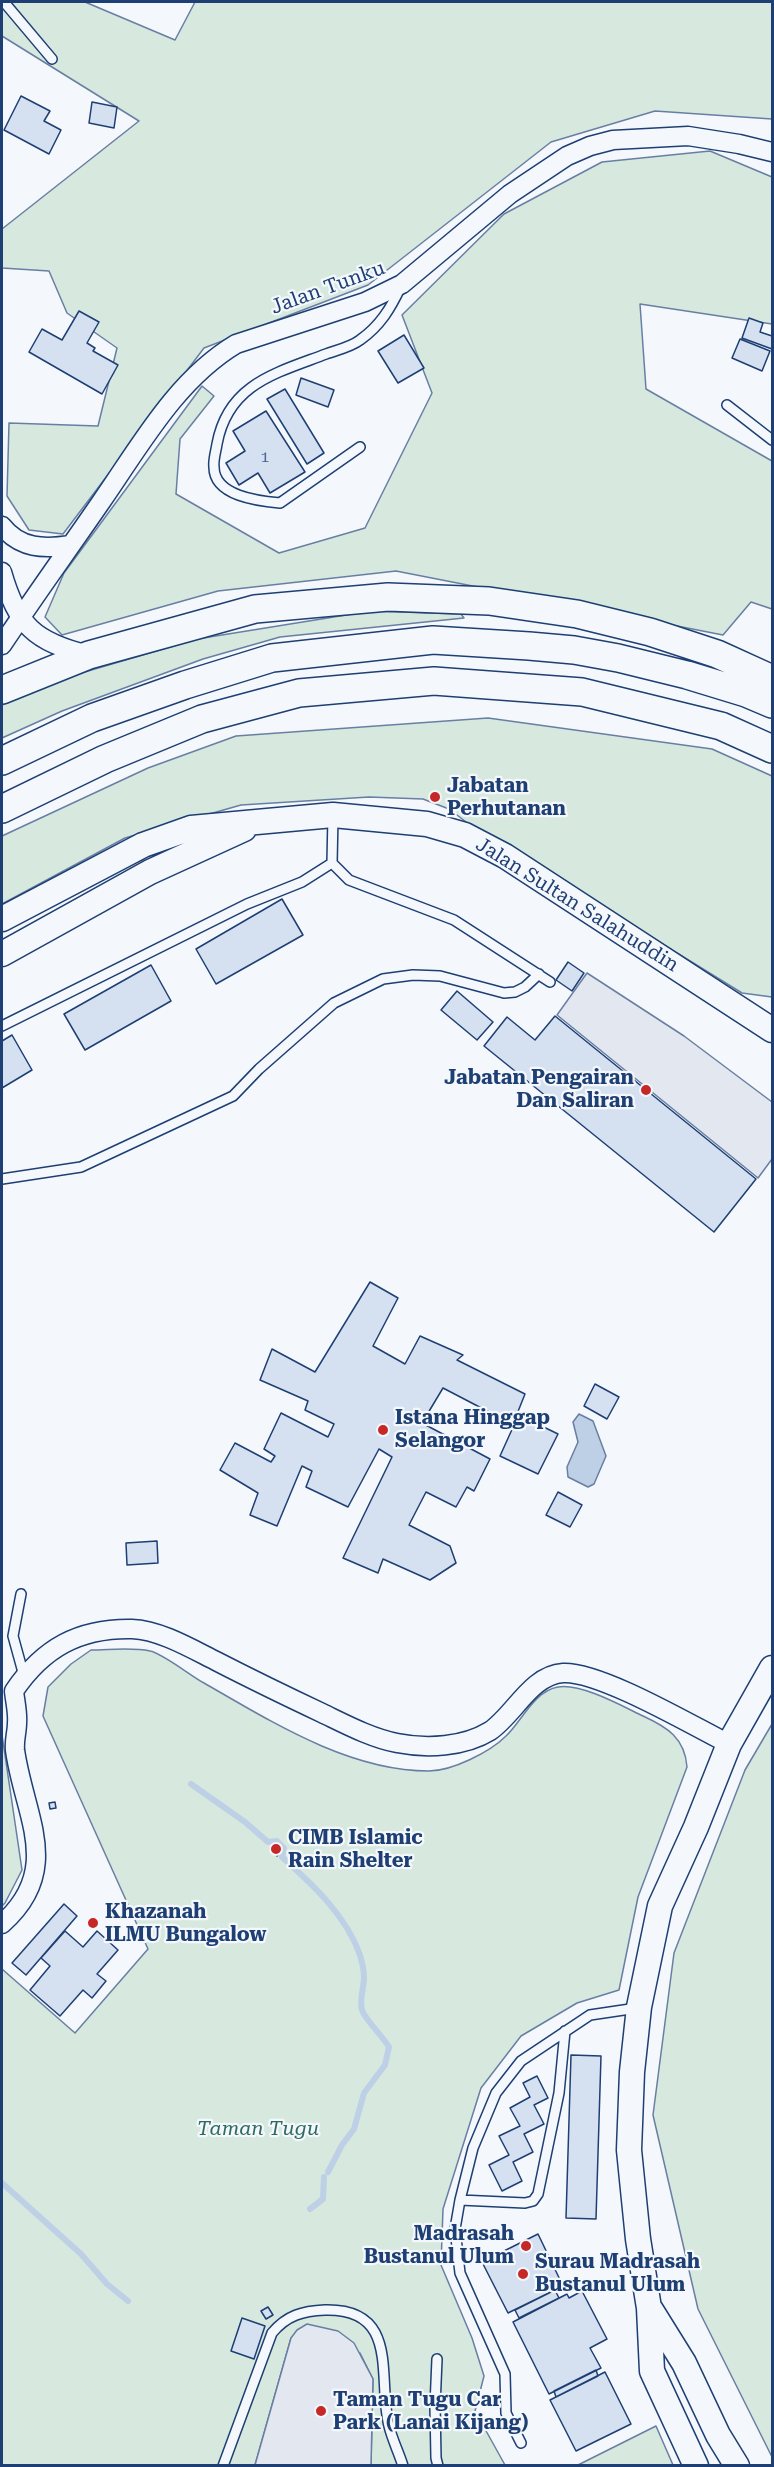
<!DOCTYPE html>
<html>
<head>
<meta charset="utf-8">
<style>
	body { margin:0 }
	#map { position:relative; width:774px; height:2467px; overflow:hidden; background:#f4f7fb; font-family:"Roboto Serif",serif }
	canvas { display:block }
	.frame { position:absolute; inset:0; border:3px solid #1d3f73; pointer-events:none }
</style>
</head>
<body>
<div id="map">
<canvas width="774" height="2467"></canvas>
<div class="frame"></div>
</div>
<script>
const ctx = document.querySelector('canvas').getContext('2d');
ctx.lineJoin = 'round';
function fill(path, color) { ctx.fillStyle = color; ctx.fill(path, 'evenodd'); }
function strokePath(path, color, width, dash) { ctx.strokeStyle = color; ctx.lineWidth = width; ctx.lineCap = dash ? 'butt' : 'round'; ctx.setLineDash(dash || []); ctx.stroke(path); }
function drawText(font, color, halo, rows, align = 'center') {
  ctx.font = font + ' "Roboto Serif",serif'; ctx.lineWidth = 4.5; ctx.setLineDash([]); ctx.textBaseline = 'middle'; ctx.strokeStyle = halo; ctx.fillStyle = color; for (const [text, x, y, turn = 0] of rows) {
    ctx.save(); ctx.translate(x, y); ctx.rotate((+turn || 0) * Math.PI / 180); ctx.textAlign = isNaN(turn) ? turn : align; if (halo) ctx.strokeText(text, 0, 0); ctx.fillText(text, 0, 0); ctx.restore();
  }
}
const green = new Path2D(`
	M 2,2 L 85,2 L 175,40 L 195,2 L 772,2 L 772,119 L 655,111 L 551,142 L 368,285 L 204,348 L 63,534 L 29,530 L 7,496 L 9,423 L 98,426 L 117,348 L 67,313 L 49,271 L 2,268 L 2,229 L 139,121 L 2,36 Z
	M 710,151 L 772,177 L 772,324 L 640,304 L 646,389 L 772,461 L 772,609 L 751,602 L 723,635 L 396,571 L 218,591 L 62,635 L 45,617 L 64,573 L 202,386 L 214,396 L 180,439 L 176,494 L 279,553 L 365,528 L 432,393 L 402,315 L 504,214 L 602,162 Z
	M 371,611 L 461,614 L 464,618 L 280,637 L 203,659 L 62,711 L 2,738 L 2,705 L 54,681 L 197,639 Z
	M 488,718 L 712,749 L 772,776 L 772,997 L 742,993 L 474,828 L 449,809 L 423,799 L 369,797 L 241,805 L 125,838 L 2,904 L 2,836 L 148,768 L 236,736 Z
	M 91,1650 C 109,1650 132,1647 150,1651 C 162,1653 191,1676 204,1683 C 272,1722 349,1771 429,1771 C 452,1771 490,1752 506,1736 C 522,1721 534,1691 558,1687 C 581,1683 622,1706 643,1716 C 667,1727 685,1738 687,1767 L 638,1897 L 619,1990 L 577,2003 L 521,2036 L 481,2088 L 443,2209 L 441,2265 L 472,2338 L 484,2376 L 475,2411 L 505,2465 L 371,2465 L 373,2379 L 360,2353 L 291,2338 L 255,2465 L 2,2465 L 2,1969 L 75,2033 L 148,1949 L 43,1716 L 48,1687 L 71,1664 Z
	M 772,1724 L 772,2457 L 698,2309 L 653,2115 L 674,1953 L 745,1770 Z
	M 2,1735 L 22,1870 L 5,1903 L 2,1906 Z
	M 656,2426 L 673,2465 L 578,2465 Z`);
const parking = new Path2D(`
	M 587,973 L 684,1036 L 772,1102 L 772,1159 L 758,1178 L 557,1015 Z
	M 307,2324 L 338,2331 L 354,2343 L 373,2379 L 371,2465 L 255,2465 L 291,2338 L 297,2330 Z`);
const water = new Path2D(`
	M 579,1414 L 593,1421 L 606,1456 L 594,1484 L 588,1487 L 568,1477 L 567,1467 L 578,1442 L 573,1422 Z`);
const stream = new Path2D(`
	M 191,1784 L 245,1822 L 268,1842 L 277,1841 L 284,1848 L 282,1857 C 312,1884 346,1915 360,1955 C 362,1962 364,1970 364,1977 C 364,1989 359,1998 362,2010 C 366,2021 382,2035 389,2047 L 385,2065 L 364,2093 L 354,2129 L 342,2145 L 328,2172
	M 2,2183 L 81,2254 L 107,2284 L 128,2301
	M 310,2209 L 323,2199 L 324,2177`);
const building = new Path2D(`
	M 21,96 L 50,111 L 44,121 L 61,130 L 49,154 L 4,130 Z
	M 92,102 L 117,107 L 114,128 L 89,123 Z
	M 79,311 L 99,322 L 87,343 L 95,348 L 93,351 L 118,365 L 102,394 L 29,352 L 42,329 L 62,340 Z
	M 749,318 L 763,323 L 760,332 L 772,336 L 772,349 L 742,338 Z
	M 404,335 L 424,368 L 398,383 L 378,351 Z
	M 740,339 L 770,351 L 762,371 L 732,358 Z
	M 301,378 L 334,390 L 328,407 L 296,395 Z
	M 285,389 L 324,453 L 307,464 L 267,399 Z
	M 266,411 L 305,472 L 270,493 L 258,473 L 239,485 L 226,463 L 245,451 L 233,431 Z
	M 282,899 L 303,935 L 216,984 L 196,949 Z
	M 568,962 L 584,973 L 572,991 L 556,980 Z
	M 151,965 L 171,1001 L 85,1050 L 64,1014 Z
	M 457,991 L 493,1022 L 477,1040 L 441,1010 Z
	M 555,1016 L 756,1179 L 714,1232 L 484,1046 L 507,1017 L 535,1040 Z
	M 12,1035 L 32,1070 L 2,1088 L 2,1041 Z
	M 370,1282 L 398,1298 L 373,1346 L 405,1364 L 420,1336 L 463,1355 L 457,1360 L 525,1394 L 517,1414 L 558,1434 L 538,1474 L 500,1456 L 514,1425 L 443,1388 L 422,1423 L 490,1459 L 474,1491 L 467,1487 L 456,1507 L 426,1492 L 409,1525 L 450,1546 L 456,1563 L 430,1580 L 383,1559 L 378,1573 L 343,1558 L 392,1457 L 379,1449 L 348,1507 L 306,1487 L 312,1471 L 302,1466 L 277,1526 L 250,1515 L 258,1493 L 220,1470 L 235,1443 L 271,1462 L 275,1456 L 264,1449 L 281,1413 L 328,1437 L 334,1424 L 305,1410 L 308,1401 L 260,1380 L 272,1349 L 315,1372 Z
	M 595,1384 L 619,1397 L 607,1419 L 584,1406 Z
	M 558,1492 L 582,1505 L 570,1527 L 546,1515 Z
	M 157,1541 L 158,1563 L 127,1565 L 126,1543 Z
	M 55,1802 L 56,1808 L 50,1809 L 49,1803 Z
	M 276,1843 L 282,1849 L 277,1856 L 270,1849 Z
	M 64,1904 L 77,1916 L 26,1975 L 12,1963 Z
	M 65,1931 L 83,1947 L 97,1931 L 118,1950 L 97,1974 L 106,1981 L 92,1998 L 83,1990 L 60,2016 L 30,1990 L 50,1966 L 41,1958 Z
	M 571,2055 L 601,2056 L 596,2219 L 566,2218 Z
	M 537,2076 L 548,2098 L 534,2105 L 544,2124 L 524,2134 L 533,2152 L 513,2162 L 522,2181 L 502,2191 L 489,2165 L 509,2155 L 499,2136 L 520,2126 L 510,2108 L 530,2097 L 523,2083 Z
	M 538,2234 L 563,2286 L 508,2313 L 482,2262 Z
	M 555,2290 L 559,2298 L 519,2318 L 515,2310 Z
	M 582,2291 L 607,2339 L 590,2348 L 601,2368 L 549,2394 L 513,2322 L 567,2294 L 569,2298 Z
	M 268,2307 L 273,2315 L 266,2319 L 261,2311 Z
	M 242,2318 L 265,2326 L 254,2359 L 231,2351 Z
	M 596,2370 L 598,2376 L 556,2397 L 554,2391 Z
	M 605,2372 L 631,2424 L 576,2451 L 550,2400 Z`);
const lane = new Path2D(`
	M 4,2 L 52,59
	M 727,405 L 772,440
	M 360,447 L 280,503 C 258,501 214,496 214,467 C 213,460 216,451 217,444 C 228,384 276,373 326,354 C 337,350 351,347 360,340 C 380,326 391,308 401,286
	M 333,816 L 332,863 L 349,880 L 454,920 L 550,982
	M 2,1026 L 247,904 L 302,882 L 332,863
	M 2,1179 L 81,1167 L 233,1096 L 259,1069 L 334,1003 L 383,979 L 413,975 L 440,976 L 504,993 L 515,992 L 525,987 L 539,974
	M 21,1594 L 13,1636 L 24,1676
	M 460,2200 L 525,2203 L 533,2201 L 538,2194 L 559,2093 L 565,2031
	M 437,2359 L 435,2406 L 436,2458 L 438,2466
	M 521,2443 L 506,2413 L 505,2374 L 460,2273 L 455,2229 L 460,2200 L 473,2148 L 496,2093 L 521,2061 L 590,2015 L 637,2008
	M 223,2466 L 272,2333 C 287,2315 303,2311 325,2310 C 401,2308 377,2379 389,2426 C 392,2439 399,2453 403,2466`);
const street = new Path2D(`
	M 2,526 C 20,549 44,549 71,545
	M 2,572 C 17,625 34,642 89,655
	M 2,645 C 34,597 68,550 101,502 C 140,446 176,380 236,344 L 365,302 L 402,284 L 510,194 L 567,156 L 590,146 L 613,140 L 688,136 L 739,144 L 772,152
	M 2,1924 C 64,1869 24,1816 15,1750 C 14,1740 17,1732 17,1723 C 18,1713 15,1701 14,1691 C 43,1648 79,1628 132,1629 C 160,1630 192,1649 216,1661 C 251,1679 286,1696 322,1713 C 345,1724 371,1738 397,1743 C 427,1749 464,1747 490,1731 C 514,1715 531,1675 563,1673 C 600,1671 693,1726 729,1744`);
const secondary = new Path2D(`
	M 2,919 L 143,845 L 191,828 L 333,815 L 427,824 L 465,835 L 505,856 L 772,1030
	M 2,954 L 150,872 L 244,829
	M 651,2310 L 684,2363 L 718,2435 L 737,2466
	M 696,2466 L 652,2371 L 649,2308 L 638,2239 L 629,2150 L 632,2072 L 639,2007 L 660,1906 L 696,1827 L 729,1744 L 772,1668`);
const primary = new Path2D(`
	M 2,690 L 89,655 L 255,609 L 388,597 L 489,601 L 577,614 L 650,632 L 717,654 L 772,679
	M 2,761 L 92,718 L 185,685 L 272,658 L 433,640 L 529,646 L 574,650 L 618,658 L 687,675 L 746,693 L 772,704
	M 2,809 L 105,759 L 202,719 L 299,693 L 434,681 L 582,692 L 721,726 L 772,749`);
const markers = [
	[435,797,6,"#c62828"],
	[646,1090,6,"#c62828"],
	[383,1430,6,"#c62828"],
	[276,1849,6,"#c62828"],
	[93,1923,6,"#c62828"],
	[526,2246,6,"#c62828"],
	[523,2274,6,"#c62828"],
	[321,2411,6,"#c62828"]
];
const numberNames = [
	["1",265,457]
];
const streetNames = [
	["Jalan Tunku",328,288,-20],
	["Jalan Sultan Salahuddin",577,905,32]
];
const poiNames = [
	["Jabatan",447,786],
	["Perhutanan",447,809],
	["Jabatan Pengairan",634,1078,"right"],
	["Dan Saliran",634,1101,"right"],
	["Istana Hinggap",395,1418],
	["Selangor",395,1441],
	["CIMB Islamic",288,1838],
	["Rain Shelter",288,1861],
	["Khazanah",105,1912],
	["ILMU Bungalow",105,1935],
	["Madrasah",514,2234,"right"],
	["Bustanul Ulum",514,2257,"right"],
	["Surau Madrasah",535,2262],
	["Bustanul Ulum",535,2285],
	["Taman Tugu Car",333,2400],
	["Park (Lanai Kijang)",333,2423]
];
const parkNames = [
	["Taman Tugu",258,2129]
];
fill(green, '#d7e8df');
strokePath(green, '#687fa3', 1.5);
fill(parking, '#e3e8f0');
strokePath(parking, '#687fa3', 1.5);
fill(water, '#bed0e5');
strokePath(water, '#687fa3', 1.5);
strokePath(stream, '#bed0e5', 6);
fill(building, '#d5e0f0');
strokePath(building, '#1d3f73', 1.5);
strokePath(lane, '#1d3f73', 12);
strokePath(street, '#1d3f73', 21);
strokePath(secondary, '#1d3f73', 27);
strokePath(primary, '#1d3f73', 30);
strokePath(lane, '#f4f7fb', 9);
strokePath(street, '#f4f7fb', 18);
strokePath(secondary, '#f4f7fb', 24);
strokePath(primary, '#f4f7fb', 27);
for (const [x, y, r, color] of markers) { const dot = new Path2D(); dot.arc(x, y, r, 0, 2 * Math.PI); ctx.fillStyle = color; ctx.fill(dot); strokePath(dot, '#f4f7fb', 2); }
drawText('16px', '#4b6792', null, numberNames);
drawText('20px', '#1d3f73', '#f4f7fb', streetNames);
drawText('bold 20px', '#1d3f73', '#f4f7fb', poiNames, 'left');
drawText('italic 20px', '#2c6c60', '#f4f7fb', parkNames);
</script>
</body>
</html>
